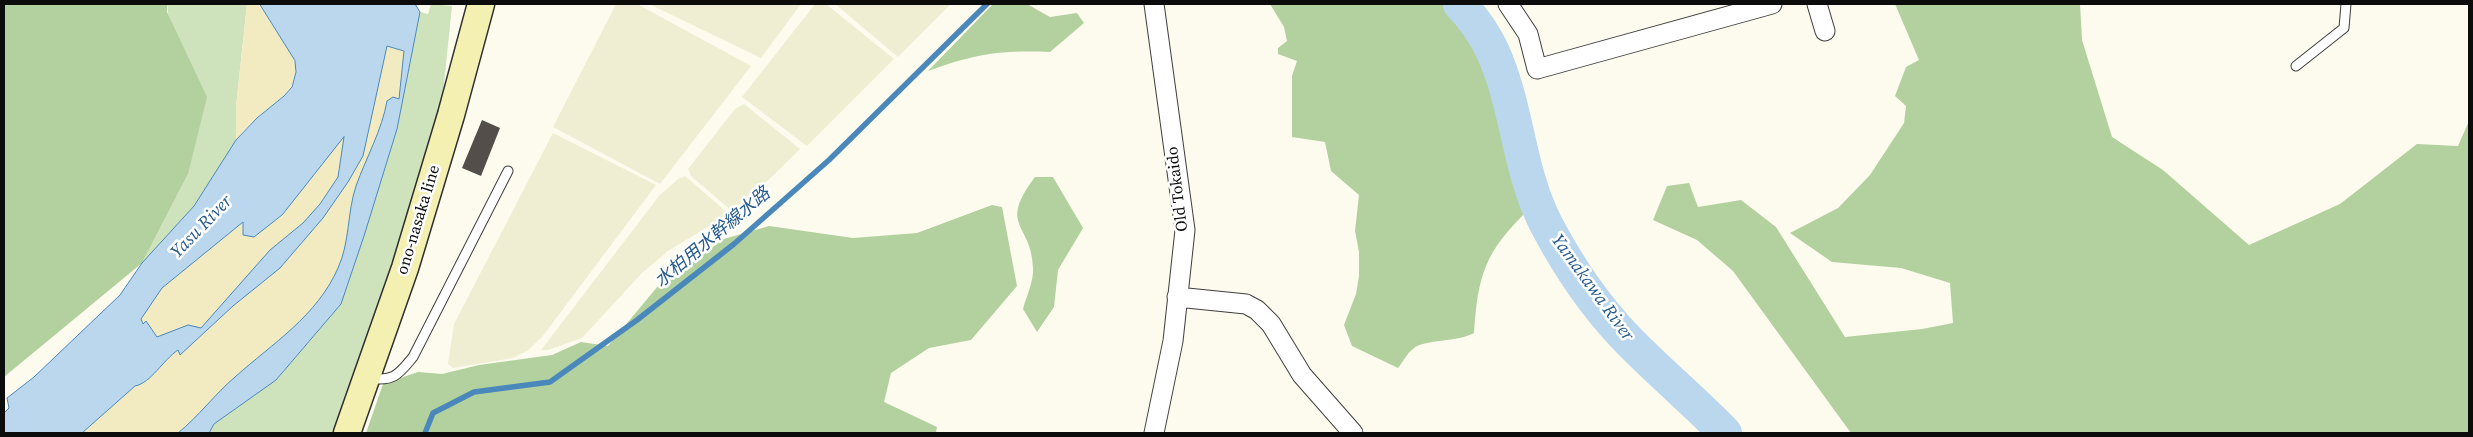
<!DOCTYPE html>
<html>
<head>
<meta charset="utf-8">
<style>
	body { margin:0 }
	#map { position:relative; width:2473px; height:437px; overflow:hidden; background:#fdfbee; font-family:"Source Serif 4",serif }
	canvas { display:block }
	.frame { position:absolute; inset:0; border:5px solid #0c0c0c; pointer-events:none }
</style>
</head>
<body>
<div id="map">
<canvas width="2473" height="437"></canvas>
<div class="frame"></div>
</div>
<script>
const ctx = document.querySelector('canvas').getContext('2d');
ctx.lineJoin = 'round';
function fill(path, color) { ctx.fillStyle = color; ctx.fill(path, 'evenodd'); }
function strokePath(path, color, width, dash) { ctx.strokeStyle = color; ctx.lineWidth = width; ctx.lineCap = dash ? 'butt' : 'round'; ctx.setLineDash(dash || []); ctx.stroke(path); }
function drawText(font, color, halo, rows, align = 'center') {
  ctx.font = font + ' "Source Serif 4","Noto Sans JP",serif'; ctx.lineWidth = 5; ctx.setLineDash([]); ctx.textBaseline = 'middle'; ctx.strokeStyle = halo; ctx.fillStyle = color; for (const [text, x, y, turn = 0] of rows) {
    ctx.save(); ctx.translate(x, y); ctx.rotate((+turn || 0) * Math.PI / 180); ctx.textAlign = isNaN(turn) ? turn : align; if (halo) ctx.strokeText(text, 0, 0); ctx.fillText(text, 0, 0); ctx.restore();
  }
}
const farmland = new Path2D(`
	M 616,4 L 637,4 L 751,66 L 660,184 L 553,127 Z
	M 649,4 L 801,4 L 761,58 Z
	M 815,4 L 826,4 L 894,59 L 807,146 L 742,97 Z
	M 835,4 L 951,4 L 898,57 Z
	M 744,104 L 800,149 L 745,203 L 733,212 L 691,176 L 688,169 L 735,109 Z
	M 553,133 L 656,185 L 542,337 L 527,351 L 513,358 L 453,368 L 448,364 L 454,324 Z
	M 685,176 L 729,214 L 668,251 L 642,273 L 582,338 L 548,350 L 541,350 L 659,196 L 678,179 Z`);
const green = new Path2D(`
	M 167,4 L 247,4 L 236,107 L 236,140 L 194,206 L 142,263 L 188,174 Z
	M 431,4 L 452,6 L 440,123 L 337,433 L 209,433 L 214,424 L 276,380 L 341,304 L 364,236 L 397,129 L 420,12 L 428,14 Z`);
const forest = new Path2D(`
	M 4,4 L 167,4 L 167,12 L 207,97 L 188,174 L 142,263 L 4,377 Z
	M 993,4 L 1027,4 L 1050,17 L 1077,13 L 1084,23 L 1050,52 C 1000,50 975,54 928,71 Z
	M 1270,4 L 1453,4 L 1472,24 L 1484,44 L 1496,76 L 1513,162 L 1528,210 C 1485,252 1478,274 1474,333 C 1459,342 1423,339 1413,349 C 1407,353 1403,362 1398,368 L 1352,346 L 1344,325 L 1356,294 L 1359,276 L 1359,252 L 1355,231 L 1359,195 L 1331,171 L 1325,142 L 1292,137 L 1292,76 L 1297,61 L 1278,54 L 1278,48 L 1287,41 L 1284,27 Z
	M 1895,4 L 2080,4 L 2082,40 L 2112,137 L 2163,170 L 2249,245 L 2340,204 L 2417,144 L 2458,146 L 2469,121 L 2469,433 L 1851,433 L 1733,271 L 1697,240 L 1653,220 L 1667,186 L 1689,183 L 1698,207 L 1741,200 L 1776,227 L 1845,337 L 1922,329 L 1953,323 L 1950,283 L 1901,268 L 1832,262 L 1790,233 L 1838,208 L 1870,175 L 1904,123 L 1906,106 L 1895,96 L 1906,67 L 1919,60 Z
	M 1035,177 L 1053,177 L 1083,228 L 1058,270 L 1054,307 L 1037,332 L 1023,309 C 1026,297 1034,281 1033,268 C 1032,223 997,227 1035,177 Z
	M 992,205 L 1002,207 L 1017,286 L 971,340 L 929,348 L 891,373 L 884,402 L 937,427 L 936,433 L 366,433 L 383,384 L 418,372 L 442,374 L 479,365 L 552,355 L 581,342 L 608,346 L 658,286 L 724,239 L 769,226 L 853,238 L 917,233 Z`);
const sand = new Path2D(`
	M 247,4 L 260,4 L 295,61 C 298,92 279,99 258,117 C 250,123 243,132 236,140 L 236,107 Z
	M 387,46 L 404,51 L 399,100 L 387,101 C 382,130 366,158 356,186 C 347,213 350,242 338,268 C 316,316 273,343 235,377 C 215,394 199,416 178,433 L 82,433 L 135,386 C 151,383 163,360 178,350 L 181,354 L 233,306 L 280,268 L 323,218 L 348,182 L 363,156 Z
	M 345,136 L 338,177 L 320,204 L 303,223 L 270,250 L 201,328 L 157,338 L 147,322 L 143,324 L 141,319 L 162,288 L 244,221 L 242,229 L 254,237 L 282,215 Z`);
const water = new Path2D(`
	M 260,4 L 415,4 L 420,12 L 397,129 L 364,236 L 341,304 L 276,380 L 214,424 L 209,433 L 178,433 C 199,416 215,394 235,377 C 273,343 317,316 338,268 C 350,242 347,213 356,186 C 366,158 382,130 387,101 L 393,97 L 399,99 L 404,51 L 387,46 L 363,156 L 348,182 L 323,218 L 280,268 L 233,306 L 180,355 L 178,350 C 163,360 151,383 135,386 L 82,433 L 4,433 L 4,413 L 9,408 L 7,398 L 34,377 L 120,295 L 142,263 L 194,206 L 236,140 L 257,118 L 284,96 L 292,87 L 296,72 L 295,61 ZM 344,137 L 338,177 L 320,204 L 303,223 L 270,250 L 201,328 L 188,325 L 157,337 L 146,321 L 143,324 L 141,319 L 162,288 L 243,222 L 243,235 L 254,237 L 282,215 Z`);
const stream = new Path2D(`
	M 425,433 L 433,413 L 474,392 L 550,382 L 637,320 L 734,244 L 829,160 L 987,4`);
const river = new Path2D(`
	M 1460,4 C 1473,18 1484,33 1492,50 C 1518,106 1518,170 1546,224 C 1567,264 1595,306 1627,339 C 1658,371 1694,401 1725,433`);
const building = new Path2D(`
	M 482,120 L 500,128 L 481,176 L 462,168 Z`);
const service = new Path2D(`
	M 2296,66 L 2344,28 L 2346,4
	M 369,378 C 394,382 399,374 413,357 L 508,171`);
const minor = new Path2D(`
	M 1508,4 L 1528,34 L 1537,69 L 1772,4
	M 1817,4 L 1825,31
	M 1177,297 L 1246,304 L 1257,310 L 1271,324 L 1302,375 L 1353,433
	M 1154,433 L 1173,341 L 1185,230 L 1154,4`);
const secondary = new Path2D(`
	M 347,433 L 405,268 L 451,115 L 481,4`);
const streetNames = [
	["Old Tokaido",1178,189,-97],
	["ono-nasaka line",419,220,-73]
];
const waterNames = [
	["Yasu River",202,227,-46],
	["水柏用水幹線水路",713,238,-40],
	["Yamakawa River",1592,288,54]
];
fill(farmland, '#efeed2');
fill(green, '#cee3bc');
fill(forest, '#b2d19e');
fill(sand, '#f2eac1');
fill(water, '#bad7ed');
strokePath(water, '#4a88bb', 1);
strokePath(stream, '#4a88bb', 5.5);
strokePath(river, '#bad7ed', 34);
fill(building, '#544e4a');
strokePath(service, '#3f3f3f', 11);
strokePath(minor, '#3f3f3f', 21);
strokePath(secondary, '#2e2e2e', 29);
strokePath(service, '#fff', 9);
strokePath(minor, '#fff', 19);
strokePath(secondary, '#f4f0b2', 26);
drawText('16px', '#0c0c0c', '#fff', streetNames);
drawText('italic 18px', '#275b8d', '#fff', waterNames);
</script>
</body>
</html>
